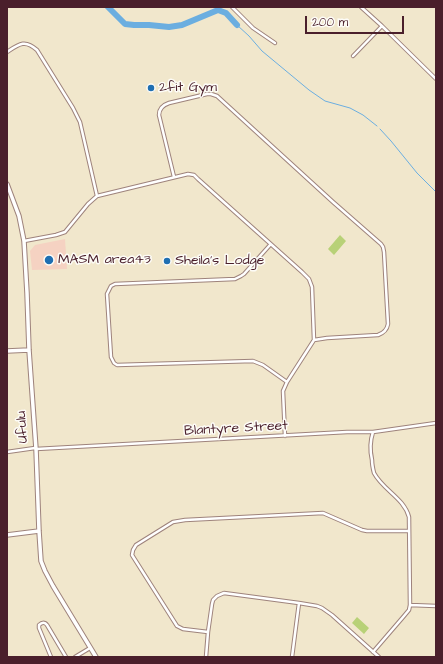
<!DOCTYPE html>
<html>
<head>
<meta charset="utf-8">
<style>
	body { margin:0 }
	#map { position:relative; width:443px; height:664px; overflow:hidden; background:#f1e7cc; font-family:"Architects Daughter",sans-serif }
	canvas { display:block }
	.frame { position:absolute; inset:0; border:8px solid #4a1f2b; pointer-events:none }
	.scale { position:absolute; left:305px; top:16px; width:99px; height:18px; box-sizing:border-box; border:2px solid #4a1f2b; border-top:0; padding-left:5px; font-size:12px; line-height:14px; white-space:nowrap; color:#4a1f2b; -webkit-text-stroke:3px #fdfcf7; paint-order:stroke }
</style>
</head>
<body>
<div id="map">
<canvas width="443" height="664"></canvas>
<div class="frame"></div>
<div class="scale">200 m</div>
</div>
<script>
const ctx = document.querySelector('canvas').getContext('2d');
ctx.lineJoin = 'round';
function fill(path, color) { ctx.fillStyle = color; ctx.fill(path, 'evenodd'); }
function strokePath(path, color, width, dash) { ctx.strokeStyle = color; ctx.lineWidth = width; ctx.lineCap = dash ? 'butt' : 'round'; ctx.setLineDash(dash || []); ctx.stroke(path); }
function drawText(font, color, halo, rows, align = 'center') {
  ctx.font = font + ' "Architects Daughter",sans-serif'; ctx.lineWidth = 3; ctx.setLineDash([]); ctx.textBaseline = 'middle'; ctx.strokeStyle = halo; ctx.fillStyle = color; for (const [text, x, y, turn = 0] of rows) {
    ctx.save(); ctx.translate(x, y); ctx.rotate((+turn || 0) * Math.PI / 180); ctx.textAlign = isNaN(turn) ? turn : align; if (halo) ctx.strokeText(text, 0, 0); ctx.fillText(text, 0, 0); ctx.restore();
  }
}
const built = new Path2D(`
	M 65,239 L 67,269 L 32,270 L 30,251 L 35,245 Z`);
const green = new Path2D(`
	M 340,235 L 346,241 L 334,255 L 328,249 Z
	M 357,617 L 369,628 L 364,634 L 352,623 Z`);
const stream = new Path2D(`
	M 237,25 L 249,36 L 262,51 L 309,90 L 325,101 L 350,108 L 363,115 L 377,126
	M 380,129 L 391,141 L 417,173 L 436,192`);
const river = new Path2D(`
	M 108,7 L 125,24 L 134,25 L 149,25 L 169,27 L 182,25 L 218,10 L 226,13 L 237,25`);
const minor = new Path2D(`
	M 232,7 L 253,28 L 275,43
	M 361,7 L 382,26 L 436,79
	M 7,52 C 19,44 25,39 37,50 L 73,108 L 80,122 L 97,196
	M 353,56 L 382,26
	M 174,177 L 159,115 C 159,108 163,105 169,103 L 207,94 L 211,94 L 217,96 L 333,202 L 381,244 L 383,247 L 384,252 L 388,324 C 387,330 384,333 378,335 L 327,338 L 314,340
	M 24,241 L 56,235 L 65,232 L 88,204 L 97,196 L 188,174 L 194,175 L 198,179 L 302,272 L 309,279 L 312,287 L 314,340 L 287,382 L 283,391 L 285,436
	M 270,245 L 244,274 L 241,276 L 235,279 L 115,284 L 111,286 L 107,294 L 111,357 L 114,363 L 117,365 L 253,361 L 263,365 L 287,382
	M 373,432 C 370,441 370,451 372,460 C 372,464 373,469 374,473 C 383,490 404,498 409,517 L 410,605 L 409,610 L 404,616 L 373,652
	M 36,449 L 347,432 L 373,432 L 436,423
	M 7,452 L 35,448
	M 410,605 L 436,606
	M 208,632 L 183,629 L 177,626 L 132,555 L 133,550 L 136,545 L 173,522 L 185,520 L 323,513 L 362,530 L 367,531 L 409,531
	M 51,657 L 39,628 L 39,625 C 42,622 45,622 47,625 L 66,657
	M 75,657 L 90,648
	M 206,657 L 208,632 L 212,604 L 213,600 L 217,596 L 224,593 L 299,603 L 317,606 L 322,608 L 332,615 L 379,657
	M 292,657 L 299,603`);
const tertiary = new Path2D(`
	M 7,184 L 19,216 L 24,241 L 27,293 L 29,350 L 36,449 L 39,531 L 41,561 L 45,571 L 53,586 L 96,657
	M 7,351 L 29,350
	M 7,535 L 39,531`);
const markers = [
	[151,88,4,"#1f6fb2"],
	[49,260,5,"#1f6fb2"],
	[167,261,4,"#1f6fb2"]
];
const poiNames = [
	["2fit Gym",159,88],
	["MASM area43",58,260],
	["Sheila's Lodge",175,261]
];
const streetNames = [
	["Ufulu",23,427,-94],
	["Blantyre Street",236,429,-3]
];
fill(built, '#f5d2c2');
fill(green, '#b8d177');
strokePath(stream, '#6baee0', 1);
strokePath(river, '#6baee0', 6);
strokePath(minor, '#9e837c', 4.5);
strokePath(tertiary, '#9e837c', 5.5);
strokePath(minor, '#fff', 2.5);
strokePath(tertiary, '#fff', 3.5);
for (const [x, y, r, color] of markers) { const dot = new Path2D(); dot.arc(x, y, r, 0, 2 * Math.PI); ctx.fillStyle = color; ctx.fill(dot); strokePath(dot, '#fdfcf7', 1.5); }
drawText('14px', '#4a1f2b', '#fdfcf7', poiNames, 'left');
drawText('14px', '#4a1f2b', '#fdfcf7', streetNames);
</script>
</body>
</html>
